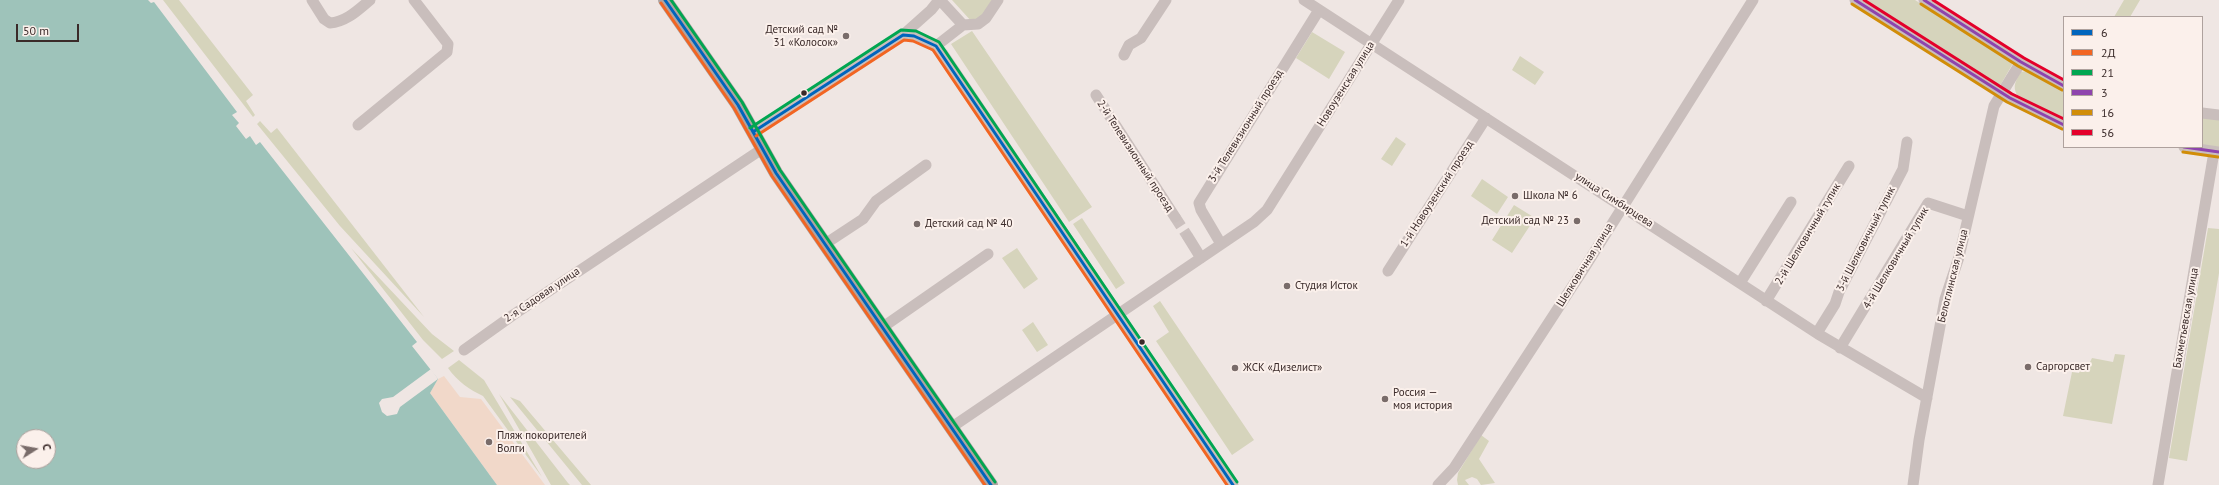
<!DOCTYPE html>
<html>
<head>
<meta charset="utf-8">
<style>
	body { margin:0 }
	#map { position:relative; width:2219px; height:485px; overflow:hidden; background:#efe6e3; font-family:"PT Sans",sans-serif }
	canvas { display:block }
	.legend { position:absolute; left:2063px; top:16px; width:140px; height:132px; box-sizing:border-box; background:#fbf0eb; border:1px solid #aea19d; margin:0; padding:5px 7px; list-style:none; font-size:12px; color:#3a2a29 }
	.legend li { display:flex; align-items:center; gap:8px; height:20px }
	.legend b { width:20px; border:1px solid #aea19d }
	.north { position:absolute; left:16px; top:429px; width:40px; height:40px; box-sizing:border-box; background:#fbf0eb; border:1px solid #aea19d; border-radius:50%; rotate:79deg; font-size:11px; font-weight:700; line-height:16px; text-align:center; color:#3a2a29 }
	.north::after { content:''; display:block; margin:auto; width:14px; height:18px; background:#796c6a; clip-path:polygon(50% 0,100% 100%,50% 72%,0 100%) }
	.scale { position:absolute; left:16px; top:24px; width:63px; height:18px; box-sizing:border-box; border:2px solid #3a2a29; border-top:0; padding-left:5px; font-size:12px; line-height:14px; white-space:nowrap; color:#3a2a29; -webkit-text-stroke:3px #fbf0eb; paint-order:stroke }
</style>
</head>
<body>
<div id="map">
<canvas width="2219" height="485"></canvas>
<ul class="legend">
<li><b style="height:5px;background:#0065bd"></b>6</li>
<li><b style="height:5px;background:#f26522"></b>2Д</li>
<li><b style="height:5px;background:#00a651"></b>21</li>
<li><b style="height:5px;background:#8e44ad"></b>3</li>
<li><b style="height:5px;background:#d18d08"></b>16</li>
<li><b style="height:5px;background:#e4002b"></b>56</li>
</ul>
<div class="north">С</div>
<div class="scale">50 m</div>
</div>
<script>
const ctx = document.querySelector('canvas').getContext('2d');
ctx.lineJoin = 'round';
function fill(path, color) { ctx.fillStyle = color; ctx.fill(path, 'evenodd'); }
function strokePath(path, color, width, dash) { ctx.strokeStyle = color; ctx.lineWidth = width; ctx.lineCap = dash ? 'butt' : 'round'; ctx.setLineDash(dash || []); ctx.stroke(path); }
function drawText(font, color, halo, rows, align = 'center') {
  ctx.font = font + ' "PT Sans",sans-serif'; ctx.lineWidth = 4; ctx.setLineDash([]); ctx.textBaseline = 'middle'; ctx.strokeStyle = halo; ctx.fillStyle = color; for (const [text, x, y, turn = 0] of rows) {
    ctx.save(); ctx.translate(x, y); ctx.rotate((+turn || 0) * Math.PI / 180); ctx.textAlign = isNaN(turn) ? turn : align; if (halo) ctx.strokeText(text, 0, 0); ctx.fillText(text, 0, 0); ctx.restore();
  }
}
const green = new Path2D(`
	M 163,0 L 179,0 L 253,95 L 246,101 L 255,115 L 253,117 Z
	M 952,0 L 992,0 L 982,16 L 972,22 Z
	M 1864,0 L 1915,0 L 2011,61 L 2012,65 L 2001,84 L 1997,84 Z
	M 2124,0 L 2140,0 L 2130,17 L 2114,17 Z
	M 972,31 L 1092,207 L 1069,222 L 951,44 Z
	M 1312,32 L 1345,52 L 1329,79 L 1296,58 Z
	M 1520,56 L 1544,72 L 1535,85 L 1512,70 Z
	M 2026,71 L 2064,91 L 2064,121 L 2017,95 C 2012,86 2016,80 2021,72 Z
	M 2202,117 L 2219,120 L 2219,147 L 2202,145 Z
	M 260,121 L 271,133 L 277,128 L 424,317 L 340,226 L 257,124 Z
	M 1396,137 L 1406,144 L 1392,166 L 1381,159 Z
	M 1482,179 L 1508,197 L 1497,214 L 1471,196 Z
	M 1514,205 L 1535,218 L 1512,253 L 1492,240 Z
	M 1082,218 L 1125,283 L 1116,289 L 1073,224 Z
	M 2208,228 L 2219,229 L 2219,273 L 2187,461 L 2169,458 Z
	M 351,248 L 432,334 L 454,351 L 442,359 L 423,340 Z
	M 1017,248 L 1038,279 L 1024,289 L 1002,258 Z
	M 1160,301 L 1254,440 L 1232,455 L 1156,341 L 1169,332 L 1153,306 Z
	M 1033,322 L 1048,345 L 1037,352 L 1022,330 Z
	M 2115,354 L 2125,355 L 2112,424 L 2063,416 L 2072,372 L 2079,373 L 2081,367 L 2087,368 L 2092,358 L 2113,362 Z
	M 459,360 L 484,380 L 542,477 L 483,396 C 470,390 457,381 448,368 Z
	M 499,394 L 568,483 L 570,485 L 551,485 Z
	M 510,397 L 520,401 L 591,485 L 582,485 Z
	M 1481,435 L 1489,441 L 1479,459 L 1495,483 L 1481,485 L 1477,479 L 1472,477 L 1465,480 L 1469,485 L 1458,485 L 1457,480 L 1458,473 Z`);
const sand = new Path2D(`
	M 444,376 L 460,397 L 481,399 L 545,485 L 497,485 L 430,393 L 438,379 Z`);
const water = new Path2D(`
	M 0,0 L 148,0 L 151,3 L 154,2 L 237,112 L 232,115 L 239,123 L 236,126 L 246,139 L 250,136 L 256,145 L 260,142 L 417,342 L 412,346 L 438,379 L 430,393 L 497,485 L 0,485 ZM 24,437 L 48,437 L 48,461 L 24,461 Z`);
const pier = new Path2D(`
	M 431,369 L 438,379 L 400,407 L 397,414 L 387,416 L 382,412 L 379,403 L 382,399 L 393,397 Z`);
const minorTunnel = new Path2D(`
	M 1175,217 L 1188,237`);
const minor = new Path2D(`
	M 312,0 L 324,19 L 330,23 C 346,22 358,10 370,0
	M 940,0 L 963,25
	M 1304,0 L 1818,334 L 1927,398
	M 1855,0 L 2010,98 L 2064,125
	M 1924,0 L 2021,62 L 2064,86
	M 903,35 C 919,36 932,42 943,54 L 1233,485
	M 936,46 L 963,25 L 978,24 L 986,18 L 998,0
	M 1124,55 L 1129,45 L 1141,38 L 1166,0
	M 1096,95 L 1175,217
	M 2202,113 L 2219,115
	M 358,125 L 447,52 L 448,44 L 414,0
	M 753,132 L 903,35 L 931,10 L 939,0
	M 2184,147 L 2219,152
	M 1188,237 L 1201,258
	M 825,244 L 863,219 L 876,201 L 926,165
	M 1221,244 L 1201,210 L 1199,203 L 1319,10
	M 1388,271 L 1486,118
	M 1740,283 L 1791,202
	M 1766,301 L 1849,166
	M 883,327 L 988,254
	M 1817,333 L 1835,304 L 1839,292 L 1903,169 L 1907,142
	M 1840,348 L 1928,203 L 1968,216
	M 464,350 L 513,315 L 762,149
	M 952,427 L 1254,222 L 1267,210 L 1399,0
	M 1438,485 L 1454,468 L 1583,270 L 1753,0
	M 1913,485 L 1919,440 L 1945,299 L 1959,257 L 1994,106 L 2021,62
	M 2158,485 L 2214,152`);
const major = new Path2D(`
	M 665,0 L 738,105 L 776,173 L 991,485`);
const bus1 = new Path2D(`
	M 665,0 L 738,105 L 776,173 L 991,485
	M 753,132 L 903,35 L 914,36 L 936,46 L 1233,485`);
const bus2 = new Path2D(`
	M 661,3 L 734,108 L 772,176 L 985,485
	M 756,136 L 904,40 L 913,41 L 933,50 L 1227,485`);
const bus3 = new Path2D(`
	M 671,0 L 742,102 L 780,170 L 995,482
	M 750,128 L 901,30 L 916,31 L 939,42 L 1237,482`);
const bus4 = new Path2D(`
	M 1855,0 L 2010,98 L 2064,125
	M 1924,0 L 2021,62 L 2064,86
	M 2184,147 L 2219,152`);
const bus5 = new Path2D(`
	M 1852,4 L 2007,102 L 2062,129
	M 1921,4 L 2018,66 L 2062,90
	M 2183,152 L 2218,157`);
const bus6 = new Path2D(`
	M 1864,0 L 2012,94 L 2064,119
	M 1933,0 L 2024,58 L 2064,80`);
const markers = [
	[846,36,4,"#796c6a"],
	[804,93,3.5,"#3a2a29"],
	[1515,196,4,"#796c6a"],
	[1577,221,4,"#796c6a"],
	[917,224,4,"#796c6a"],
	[1287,286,4,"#796c6a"],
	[1142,342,3.5,"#3a2a29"],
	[2028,367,4,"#796c6a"],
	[1235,368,4,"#796c6a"],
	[1385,399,4,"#796c6a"],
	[489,442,4,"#796c6a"]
];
const poiNames = [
	["Детский сад №",838,30,"right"],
	["31 «Колосок»",838,43,"right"],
	["Школа № 6",1523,196],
	["Детский сад № 23",1569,221,"right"],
	["Детский сад № 40",925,224],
	["Студия Исток",1295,286],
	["Саргорсвет",2036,367],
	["ЖСК «Дизелист»",1243,368],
	["Россия —",1393,393],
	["моя история",1393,406],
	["Пляж покорителей",497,436],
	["Волги",497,449]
];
const streetNames = [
	["Новоузенская улица",1346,84,-58],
	["3-й Телевизионный проезд",1246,126,-58],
	["2-й Телевизионный проезд",1135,156,57],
	["1-й Новоузенский проезд",1437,194,-57],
	["улица Симбирцева",1614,200,33],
	["2-й Шелковичный тупик",1808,234,-59],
	["3-й Шелковичный тупик",1866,239,-63],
	["4-й Шелковичный тупик",1896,258,-59],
	["Шелковичная улица",1585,265,-58],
	["Белоглинская улица",1953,276,-76],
	["2-я Садовая улица",542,295,-34],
	["Бахметьевская улица",2186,318,-80]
];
fill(green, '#d6d4bc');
fill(sand, '#f1d8c9');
fill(water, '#9ec3ba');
fill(pier, '#efe6e3');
strokePath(minorTunnel, '#cbc0be', 11, [11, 5.5]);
strokePath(minor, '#c9bebc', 11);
strokePath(major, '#aea3a1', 14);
strokePath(bus1, '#0065bd', 3);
strokePath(bus2, '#f26522', 3);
strokePath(bus3, '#00a651', 3);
strokePath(bus4, '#8e44ad', 3);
strokePath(bus5, '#d18d08', 3);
strokePath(bus6, '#e4002b', 3);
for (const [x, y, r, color] of markers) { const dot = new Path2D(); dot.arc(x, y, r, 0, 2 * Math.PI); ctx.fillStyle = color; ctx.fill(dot); strokePath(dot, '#fbf0eb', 1.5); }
drawText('11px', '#3a2a29', '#fbf0eb', poiNames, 'left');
drawText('11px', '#3a2a29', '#fbf0eb', streetNames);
</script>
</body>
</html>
